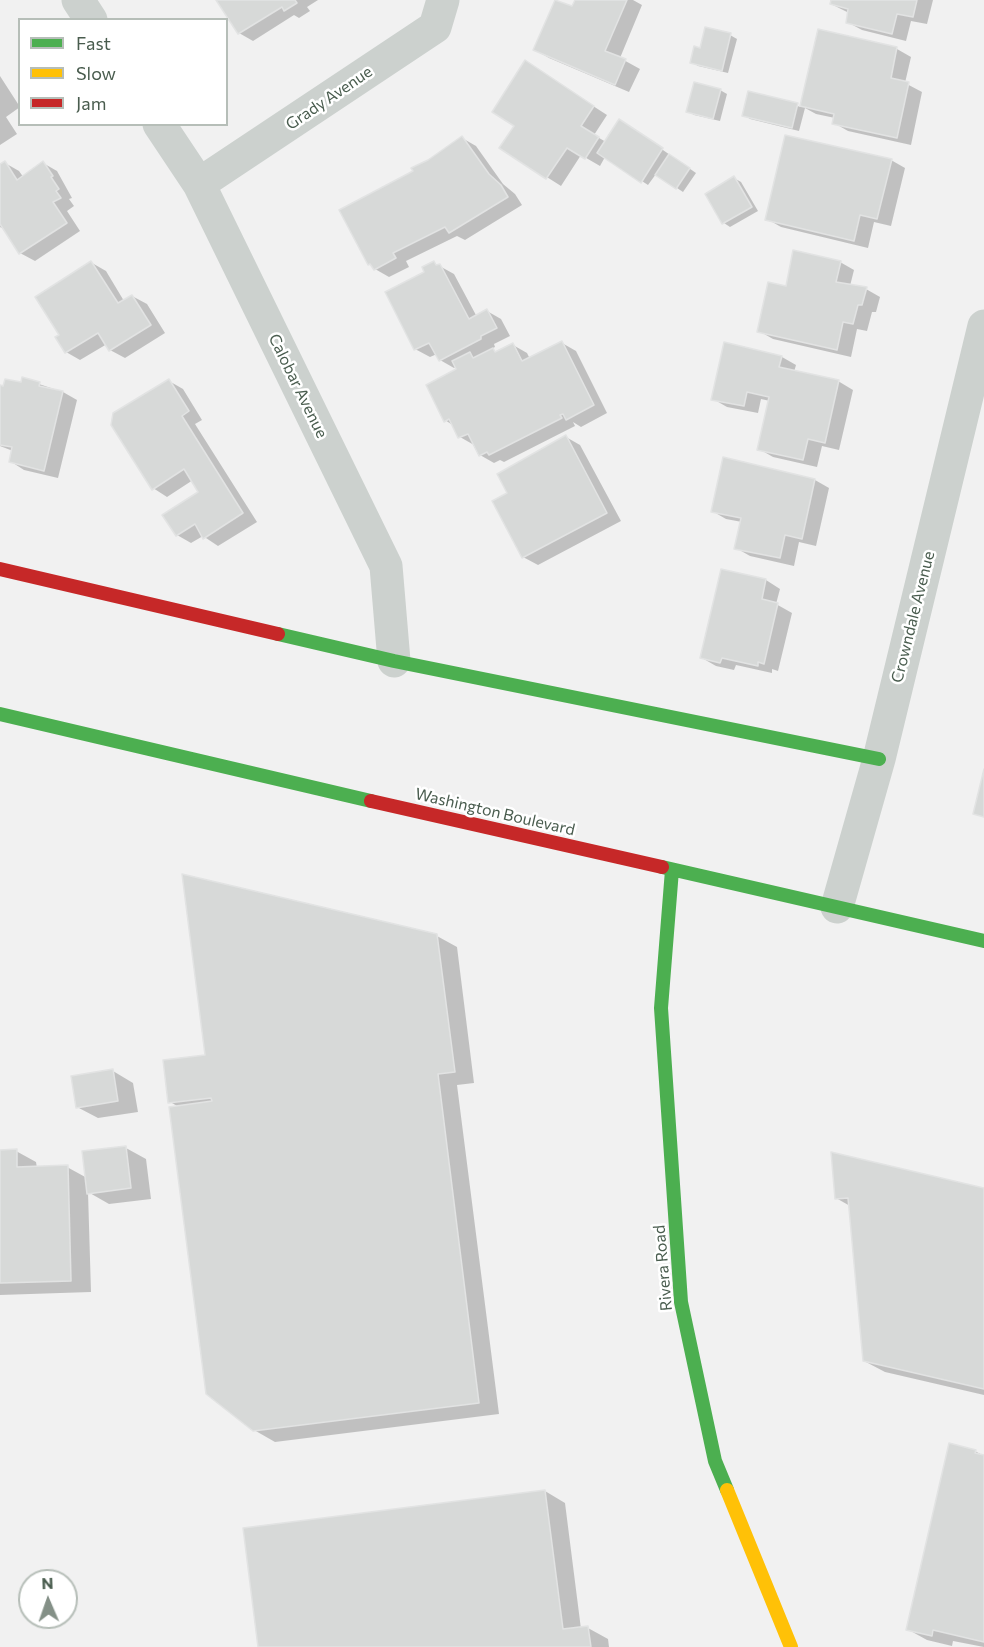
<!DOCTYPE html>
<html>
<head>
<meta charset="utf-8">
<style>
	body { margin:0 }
	#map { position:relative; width:984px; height:1647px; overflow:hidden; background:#f1f1f1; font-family:Commissioner,sans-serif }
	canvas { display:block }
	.legend { position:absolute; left:18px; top:18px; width:210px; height:108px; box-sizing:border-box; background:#fff; border:2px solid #b6beb8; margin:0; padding:8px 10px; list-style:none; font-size:18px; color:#495c4e }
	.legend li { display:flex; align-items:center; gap:12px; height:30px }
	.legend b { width:30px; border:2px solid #b6beb8 }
	.north { position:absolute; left:18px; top:1569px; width:60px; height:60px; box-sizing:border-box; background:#fff; border:2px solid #b6beb8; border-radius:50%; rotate:358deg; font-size:16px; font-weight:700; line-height:24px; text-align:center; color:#495c4e }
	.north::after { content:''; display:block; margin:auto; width:21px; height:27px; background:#849087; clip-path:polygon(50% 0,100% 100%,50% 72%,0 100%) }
</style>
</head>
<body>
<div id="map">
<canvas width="984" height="1647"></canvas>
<ul class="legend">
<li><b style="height:8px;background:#4caf50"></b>Fast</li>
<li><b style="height:8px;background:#ffc107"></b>Slow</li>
<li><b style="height:8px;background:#c62828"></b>Jam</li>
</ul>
<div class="north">N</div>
</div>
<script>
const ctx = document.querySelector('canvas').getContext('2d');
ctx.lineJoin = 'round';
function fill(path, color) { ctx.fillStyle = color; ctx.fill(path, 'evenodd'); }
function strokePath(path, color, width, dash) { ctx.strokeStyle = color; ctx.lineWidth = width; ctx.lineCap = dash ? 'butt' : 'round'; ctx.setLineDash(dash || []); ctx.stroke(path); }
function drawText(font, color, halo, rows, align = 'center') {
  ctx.font = font + ' Commissioner,sans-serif'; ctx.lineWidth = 5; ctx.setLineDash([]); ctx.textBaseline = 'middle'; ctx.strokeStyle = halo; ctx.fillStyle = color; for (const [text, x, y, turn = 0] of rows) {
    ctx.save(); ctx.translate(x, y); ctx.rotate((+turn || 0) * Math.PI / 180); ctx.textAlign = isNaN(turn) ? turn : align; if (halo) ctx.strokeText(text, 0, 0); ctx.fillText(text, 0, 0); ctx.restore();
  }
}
const shadow = new Path2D(`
	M 218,0 L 318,0 L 307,7 L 310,11 L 299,18 L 294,15 L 253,41 L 239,33 Z
	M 576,0 L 633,0 L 642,5 L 620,58 L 640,69 L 629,92 L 549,58 L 535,50 L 573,8 Z
	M 832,0 L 933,0 L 927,24 L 911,21 L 906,41 L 862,30 L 847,22 L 849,13 L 831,4 Z
	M 819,30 L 897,49 L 911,57 L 905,83 L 922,92 L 911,145 L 848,131 L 834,123 L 835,118 L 816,114 L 805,108 L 799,131 L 750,119 L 744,115 L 749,93 L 801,107 Z
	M 730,35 L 737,39 L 728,73 L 698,66 L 692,62 Z
	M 539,71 L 607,115 L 594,135 L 606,142 L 627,125 L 696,173 L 683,192 L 656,174 L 648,185 L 605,157 L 600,166 L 581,155 L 561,186 L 501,148 L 516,126 Z
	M 0,76 L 20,107 L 6,117 L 17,134 L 0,145 Z
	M 720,90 L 727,94 L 720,121 L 694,115 L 688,111 Z
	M 462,138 L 476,146 L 503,184 L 515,194 L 522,205 L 465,240 L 457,236 L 406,261 L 409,267 L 389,277 L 375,269 L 414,172 Z
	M 891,160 L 905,168 L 891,226 L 874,222 L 868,248 L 781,227 L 767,219 Z
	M 5,163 L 19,171 L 24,178 L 43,163 L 57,171 L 72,198 L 69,199 L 74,206 L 67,211 L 80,231 L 35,261 L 20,253 L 4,229 L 0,227 L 0,166 Z
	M 734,178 L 741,182 L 758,211 L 730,227 L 724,223 Z
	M 840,262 L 854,270 L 850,286 L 866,289 L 880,297 L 876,312 L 872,312 L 867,331 L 857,329 L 851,357 L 773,339 L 759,331 L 787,287 Z
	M 92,263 L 106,271 L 124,301 L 132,296 L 147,304 L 165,333 L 125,358 L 110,350 L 107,344 L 80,360 L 66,352 Z
	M 434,263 L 454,274 L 477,317 L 487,311 L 501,319 L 510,336 L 494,344 L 495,347 L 491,349 L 497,352 L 513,345 L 527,353 L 530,359 L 562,343 L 576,351 L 607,413 L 581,427 L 573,422 L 575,426 L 504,462 L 500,460 L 494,463 L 480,455 L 474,445 L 460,437 L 454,426 L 445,420 L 458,370 L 456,367 L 454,368 L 440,360 L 437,354 L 430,357 L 415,349 L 426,273 Z
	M 725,344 L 782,357 L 796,365 L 794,372 L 838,381 L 853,390 L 839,450 L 822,446 L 817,467 L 773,457 L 759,449 L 770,401 L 761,399 L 758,413 L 727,407 L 713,399 Z
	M 24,379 L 63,392 L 77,400 L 58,478 L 24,470 L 10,461 L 13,451 L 0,446 L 0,387 L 22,384 Z
	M 169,381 L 183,389 L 202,420 L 195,424 L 257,522 L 218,546 L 203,536 L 191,543 L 177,535 L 200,492 L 193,480 L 167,497 L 153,488 Z
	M 566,437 L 580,445 L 621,521 L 538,565 L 523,557 L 509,493 Z
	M 724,459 L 815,480 L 829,488 L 816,546 L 799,542 L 794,566 L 750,556 L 736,548 L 742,522 L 726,519 L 712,511 Z
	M 722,571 L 766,580 L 780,589 L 776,604 L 792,613 L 778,671 L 772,669 L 772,673 L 736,665 L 734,670 L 716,666 L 702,658 Z
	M 437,936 L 457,947 L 474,1083 L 457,1085 L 499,1414 L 275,1442 L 254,1430 L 179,1107 L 170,1102 L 206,1056 Z
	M 113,1071 L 133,1083 L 138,1112 L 98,1118 L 77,1107 Z
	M 126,1148 L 146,1159 L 151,1199 L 109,1204 L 88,1192 L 91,1292 L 0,1295 L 0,1151 L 16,1151 L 36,1162 L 37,1168 L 67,1167 L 87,1178 Z
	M 984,1189 L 984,1395 L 885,1372 L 864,1361 L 850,1206 L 836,1198 Z
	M 975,1451 L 984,1456 L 984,1647 L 953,1641 L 952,1646 L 927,1640 L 907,1629 Z
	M 545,1491 L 565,1503 L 581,1629 L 588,1628 L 608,1639 L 609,1647 L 259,1647 Z`);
const building = new Path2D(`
	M 216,0 L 295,0 L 297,3 L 284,11 L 282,7 L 238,34 Z
	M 555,0 L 572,6 L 575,0 L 627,0 L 605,51 L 626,59 L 615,85 L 533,50 Z
	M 831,0 L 917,0 L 913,17 L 897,14 L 892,34 L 846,23 L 848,9 L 830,4 Z
	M 705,27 L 731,33 L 722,71 L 690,63 L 694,46 L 700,48 Z
	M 818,29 L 897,47 L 891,78 L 909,82 L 897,138 L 832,124 L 834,114 L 800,106 Z
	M 525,60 L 594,106 L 581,126 L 599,137 L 585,159 L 567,148 L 546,179 L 499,148 L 514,126 L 492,112 Z
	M 694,82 L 721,89 L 713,119 L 686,112 Z
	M 748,91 L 798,103 L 792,128 L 742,116 Z
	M 619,119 L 663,148 L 641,183 L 597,153 Z
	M 785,135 L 892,159 L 877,219 L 860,215 L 854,241 L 765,220 Z
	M 462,136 L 489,174 L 501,185 L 508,197 L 449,233 L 445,227 L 393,253 L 396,258 L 374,270 L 370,264 L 368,265 L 339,210 L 413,171 L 411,168 L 428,160 Z
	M 669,154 L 690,168 L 676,189 L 655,175 Z
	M 5,161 L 17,180 L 43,161 L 53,176 L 51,177 L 59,189 L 56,191 L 61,198 L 53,202 L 67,223 L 19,254 L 0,224 L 0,164 Z
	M 734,176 L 752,207 L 722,224 L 705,194 Z
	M 793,250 L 841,261 L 836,282 L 867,287 L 862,305 L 858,305 L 853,324 L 843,322 L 837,350 L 757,332 L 768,282 L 786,286 Z
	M 91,261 L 118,303 L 132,295 L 151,325 L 109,351 L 98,333 L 65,353 L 55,337 L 59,335 L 35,297 Z
	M 434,261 L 436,265 L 440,264 L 469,319 L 487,309 L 497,328 L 481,336 L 481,339 L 439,361 L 429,343 L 414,350 L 385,292 L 424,272 L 422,267 Z
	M 562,341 L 594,405 L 566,420 L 563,414 L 560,415 L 562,418 L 489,455 L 487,452 L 479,456 L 468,434 L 458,438 L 449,419 L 444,422 L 426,385 L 456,369 L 452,361 L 470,352 L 473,358 L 493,348 L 495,352 L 513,343 L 522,361 Z
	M 724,342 L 782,356 L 779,367 L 839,380 L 825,443 L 808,439 L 803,460 L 757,450 L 769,397 L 747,392 L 744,406 L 711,400 Z
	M 22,377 L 40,382 L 39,386 L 63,391 L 44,471 L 9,462 L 12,447 L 0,445 L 0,385 L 3,386 L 5,379 L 21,382 Z
	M 169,379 L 189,411 L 182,416 L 243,513 L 203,539 L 195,524 L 176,536 L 162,515 L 198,492 L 184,469 L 152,490 L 111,425 L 113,413 Z
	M 566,435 L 607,513 L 522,558 L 492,501 L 507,493 L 497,474 Z
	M 723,457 L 815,479 L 802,539 L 785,535 L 780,558 L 734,549 L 741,518 L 711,512 Z
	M 721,569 L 766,579 L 762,599 L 778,603 L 764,664 L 758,662 L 758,666 L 722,658 L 720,663 L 700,658 Z
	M 984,769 L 984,817 L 973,814 Z
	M 182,874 L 437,934 L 455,1072 L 438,1074 L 479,1403 L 253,1431 L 206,1394 L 169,1107 L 212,1101 L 211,1098 L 168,1103 L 163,1060 L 205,1055 Z
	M 113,1069 L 118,1101 L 76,1108 L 71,1076 Z
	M 126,1146 L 131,1188 L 87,1194 L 82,1151 Z
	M 17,1149 L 17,1167 L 68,1165 L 71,1281 L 0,1283 L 0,1150 Z
	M 831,1152 L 984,1188 L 984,1389 L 863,1361 L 848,1198 L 835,1199 Z
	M 949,1443 L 976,1450 L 975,1453 L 984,1455 L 984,1642 L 933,1630 L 932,1636 L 906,1630 Z
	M 545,1490 L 563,1629 L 588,1626 L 591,1647 L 258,1647 L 243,1528 Z`);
const street = new Path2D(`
	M 78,0 L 91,20
	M 159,124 L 199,184 L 386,566 L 394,661
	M 199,184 L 435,27 L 443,0
	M 837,907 L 879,759 L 984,326`);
const fast = new Path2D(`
	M 278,634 L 394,661 L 879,759
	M 0,714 L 371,801
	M 662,867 L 984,941
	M 672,870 L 661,1008 L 681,1302 L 715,1461 L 727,1490`);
const slow = new Path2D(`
	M 727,1490 L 791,1647`);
const jam = new Path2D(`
	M 0,569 L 278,634
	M 371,801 L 662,867`);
const streetNames = [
	["Grady Avenue",329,98,-34],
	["Calobar Avenue",298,386,64],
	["Crowndale Avenue",913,617,-76],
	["Washington Boulevard",495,812,13],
	["Rivera Road",663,1268,-95]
];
fill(shadow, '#0003');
fill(building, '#d7d9d8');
strokePath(building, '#e2e3e3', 1.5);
strokePath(street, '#ccd1ce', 33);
strokePath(fast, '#4caf50', 14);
strokePath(slow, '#ffc107', 14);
strokePath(jam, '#c62828', 14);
drawText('16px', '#495c4e', '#fff', streetNames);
</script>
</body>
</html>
